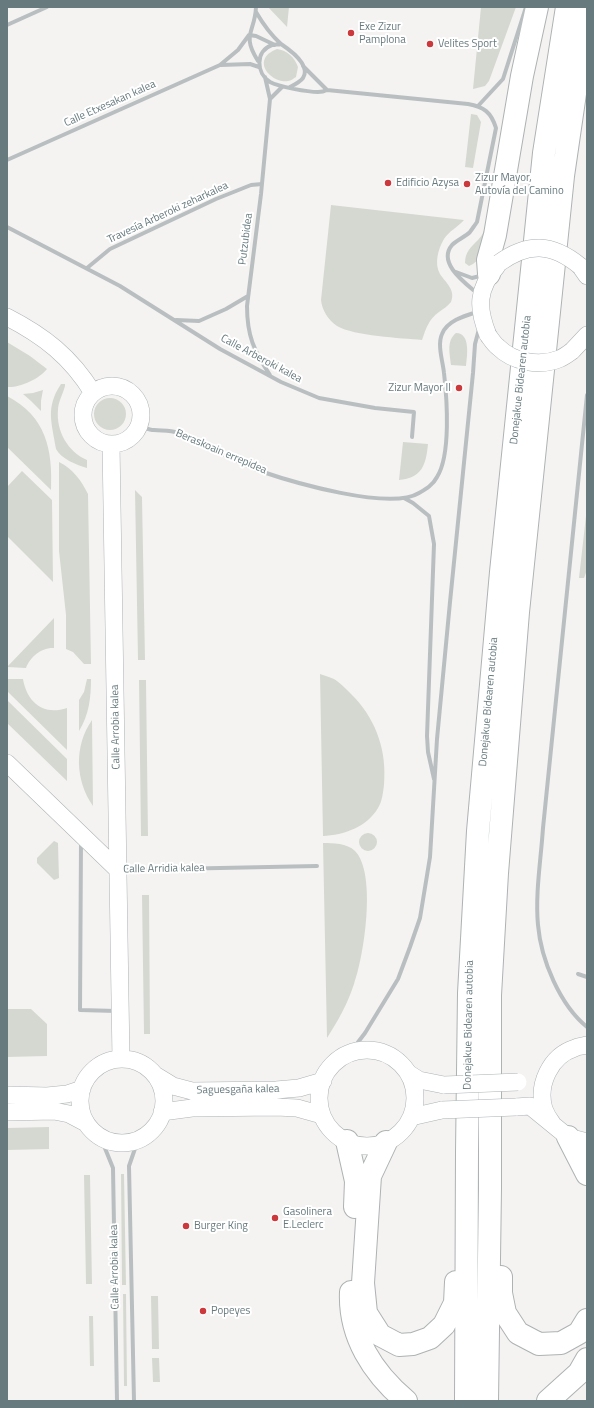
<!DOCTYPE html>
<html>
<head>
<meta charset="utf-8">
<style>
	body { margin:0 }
	#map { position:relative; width:594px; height:1408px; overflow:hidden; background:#f4f3f1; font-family:"Titillium Web",sans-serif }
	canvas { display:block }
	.frame { position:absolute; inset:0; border:8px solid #677a7e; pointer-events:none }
</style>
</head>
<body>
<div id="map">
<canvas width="594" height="1408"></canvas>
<div class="frame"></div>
</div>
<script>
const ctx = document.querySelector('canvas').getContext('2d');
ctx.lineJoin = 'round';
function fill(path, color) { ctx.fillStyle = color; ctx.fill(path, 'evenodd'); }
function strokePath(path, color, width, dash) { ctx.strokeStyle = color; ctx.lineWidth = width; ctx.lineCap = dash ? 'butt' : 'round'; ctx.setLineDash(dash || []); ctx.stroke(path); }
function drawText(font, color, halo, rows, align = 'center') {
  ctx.font = font + ' "Titillium Web",sans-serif'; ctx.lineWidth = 4; ctx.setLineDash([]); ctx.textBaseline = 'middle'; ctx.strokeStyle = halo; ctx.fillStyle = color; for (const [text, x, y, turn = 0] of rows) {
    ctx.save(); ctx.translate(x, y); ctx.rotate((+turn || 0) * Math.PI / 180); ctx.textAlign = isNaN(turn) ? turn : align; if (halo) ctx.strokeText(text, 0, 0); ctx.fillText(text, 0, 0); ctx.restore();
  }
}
const green = new Path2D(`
	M 268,7 L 289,7 L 287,27 Z
	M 481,7 L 516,7 L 489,81 L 485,86 L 473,89 Z
	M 277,49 C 287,50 295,58 298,67 L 296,77 C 294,78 291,81 288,81 C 272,84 249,60 277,49 Z
	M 471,114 L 477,115 L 481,122 L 473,168 L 465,167 Z
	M 331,205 L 464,220 C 458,227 449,231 444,239 C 438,249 434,264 440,274 C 446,283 456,290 451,302 C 448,306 443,309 439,312 C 429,319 426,328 422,340 C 401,338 354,336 337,326 C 328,320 322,310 321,300 Z
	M 485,229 L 478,260 L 473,264 L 469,266 L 465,263 C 465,252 471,247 478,240 C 481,237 483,233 485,229 Z
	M 456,333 C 471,333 467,357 466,366 L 451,365 C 450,354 446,341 456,333 Z
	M 7,342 L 30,356 L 47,369 C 39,379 20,388 7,387 Z
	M 61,384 L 65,384 L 65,386 C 63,394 58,402 58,410 C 56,431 68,452 87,460 L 87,468 C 77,465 61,459 56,449 C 52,423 45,408 61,384 Z
	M 43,390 L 41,401 L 41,411 L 31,401 L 23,394 L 33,393 Z
	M 7,396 C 46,416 53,450 51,490 L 7,447 Z
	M94 414a16 16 0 1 1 32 0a16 16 0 1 1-32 0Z
	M 403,442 L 428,444 C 426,465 422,478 399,480 Z
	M 59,462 C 73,469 81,480 88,494 L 91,664 L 84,664 L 73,652 L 66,649 L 66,615 L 59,551 Z
	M 22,471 L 52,500 L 53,582 L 7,536 L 7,487 Z
	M 135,490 L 142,497 L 145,660 L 138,660 Z
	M 587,507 L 587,570 L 584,578 L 579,578 Z
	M 54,618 L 54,648 C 42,647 30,657 26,668 L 7,667 Z
	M 320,674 C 325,676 330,677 334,679 C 342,684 349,692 355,698 C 377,722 387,752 384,785 C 383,793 382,802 378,808 C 367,827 344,835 323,836 Z
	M 7,679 L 23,679 C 27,702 43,716 67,708 L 67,750 L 7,691 Z
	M 87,679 L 91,679 C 91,698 89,715 79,731 L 79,700 L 84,692 Z
	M 139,680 L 146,680 L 148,836 L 141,836 Z
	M 7,700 L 67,759 L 67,781 L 7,723 Z
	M 92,720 L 93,806 C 75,780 74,746 92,720 Z
	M359 842a9 9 0 1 1 18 0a9 9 0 1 1-18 0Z
	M 54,841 L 58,843 L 59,878 L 54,880 L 37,863 L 37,858 Z
	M 323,843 C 333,843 347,843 355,851 C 377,873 364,957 354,984 C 348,1003 338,1021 327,1038 Z
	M 142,895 L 149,895 L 150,1034 L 144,1034 Z
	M 7,1009 L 31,1009 L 47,1024 L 47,1056 L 7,1057 Z
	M 49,1127 L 49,1149 L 7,1150 L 7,1128 Z
	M 121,1174 L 124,1174 L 126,1285 L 122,1285 Z
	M 84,1175 L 90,1175 L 92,1284 L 86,1284 Z
	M 123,1294 L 126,1294 L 127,1386 L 124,1386 Z
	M 151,1296 L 158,1296 L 159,1349 L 152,1349 Z
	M 89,1316 L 93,1316 L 94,1366 L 90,1366 Z
	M 152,1358 L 159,1358 L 160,1382 L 153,1382 Z`);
const street = new Path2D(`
	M 256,7 C 255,33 241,34 258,61
	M 256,12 C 263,24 271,35 281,44
	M 7,25 L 47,7
	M 249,35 L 256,36 L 275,45
	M 221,65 L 250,64 L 259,67
	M 303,66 L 327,90
	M 265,77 L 270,99 L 261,194 L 247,306 C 247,336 254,351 270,375
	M 290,87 C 294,85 300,82 303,78 C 311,65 290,50 281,44 C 278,45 275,44 272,45 C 255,51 256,73 270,82 C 279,87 308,92 318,92 C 321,92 325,91 327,90 L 468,104 C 484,107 491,112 496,128 L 477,222 C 475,225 472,229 470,232 C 465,237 457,240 452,245 C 437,263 465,283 478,294
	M 270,99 L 282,87
	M 478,106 L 503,79 L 526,7
	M 7,160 L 220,65 L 238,50 L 249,35
	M 7,227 L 120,286 L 220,349 L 281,382 L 319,398 L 375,408 L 414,412 L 412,437
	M 87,268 L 110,249 L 216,199 L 251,185 L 262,184
	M 456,272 L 472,278 L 484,275
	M 176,320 L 199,321 L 226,309 L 248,296
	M 587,395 L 543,828 C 541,859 535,894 538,925 C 541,960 560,1005 587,1027
	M 140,426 C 144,427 149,430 154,430 C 162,431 170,430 178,433 C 206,443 232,461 260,471 C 292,482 390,511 419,493 C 426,489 433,485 437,477 C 451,455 447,399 444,373 C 443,362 437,345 442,334 C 447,321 464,316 477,312
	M 404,498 L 413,503 L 429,516 L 434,544 L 427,736 L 428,752 L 434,779
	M 81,841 L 80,1010 L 116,1011
	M 123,870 L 317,866
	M 578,974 L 587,977
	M 349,1054 L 365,1033 L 398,979 L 410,947 L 420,918 L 430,857 L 437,739 L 450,602 L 473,373 L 475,344 L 479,329
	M 100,1136 L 113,1168 L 117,1401
	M 134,1401 L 129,1166 L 138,1140`);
const secondary = new Path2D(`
	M 580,266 L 587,276
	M 7,317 C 44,336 71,357 93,393
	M 488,335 C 477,308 477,289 497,266
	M 572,351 L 587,335
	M83 415a29 29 0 1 1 58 0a29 29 0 1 1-58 0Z
	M 111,444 L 121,1059
	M 7,763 L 118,870
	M319 1098a48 48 0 1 1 96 0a48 48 0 1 1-96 0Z
	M80 1101a42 42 0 1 1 84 0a42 42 0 1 1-84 0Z
	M 408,1073 L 419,1080 L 444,1085
	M 155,1075 L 173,1086 L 192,1091 L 276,1090 L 299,1088 L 323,1081
	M 7,1095 L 47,1096 L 67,1094 L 82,1089
	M 516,1107 L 530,1106 L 568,1137 L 587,1142
	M 7,1112 L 54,1111 L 69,1114 L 86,1123
	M 162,1112 L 192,1108 L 276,1107 L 297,1108 L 322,1115
	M 411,1117 L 442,1110
	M 552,1123 C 549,1119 546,1114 544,1109 C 537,1085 550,1056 575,1048 C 578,1046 583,1046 587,1045`);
const highway = new Path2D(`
	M 489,274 L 488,260 L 495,235 L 522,76 L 537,7
	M 568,1137 L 587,1174
	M 347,1141 L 356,1181 L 355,1207
	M 386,1142 L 370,1176 L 363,1283 L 366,1313 L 380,1335 L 399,1345 L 413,1344 L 430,1338 L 444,1325 L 455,1303 L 456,1282
	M 501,1277 L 501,1293 L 505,1313 L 518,1333 L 539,1344 L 561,1343 L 579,1333 L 587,1320
	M 351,1292 C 349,1336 373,1373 406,1401
	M 466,1401 L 467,1152 L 469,993 L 478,831 L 501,572 L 544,153 L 567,7
	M 487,1401 L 490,1188 L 490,995 L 497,873 L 518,612 L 563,176 L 587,11
	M 548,1401 L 579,1373 L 587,1359`);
const secondaryBridge = new Path2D(`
	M 499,263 C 528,242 552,243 580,266
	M 488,335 C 491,339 494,344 498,347 C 513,362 539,367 559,359 C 564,357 568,354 572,351
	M 444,1085 L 518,1082
	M 442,1110 L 516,1107`);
const markers = [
	[351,33,4,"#cc393d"],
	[430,44,4,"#cc393d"],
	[388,183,4,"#cc393d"],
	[467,184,4,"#cc393d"],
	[459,388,4,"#cc393d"],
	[275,1218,4,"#cc393d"],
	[186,1226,4,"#cc393d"],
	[203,1311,4,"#cc393d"]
];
const poiNames = [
	["Exe Zizur",359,27],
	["Pamplona",359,40],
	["Velites Sport",438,44],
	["Zizur Mayor,",475,178],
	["Autovía del Camino",475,191],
	["Edificio Azysa",396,183],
	["Zizur Mayor II",451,388,"right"],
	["Gasolinera",283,1212],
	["E.Leclerc",283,1225],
	["Burger King",194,1226],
	["Popeyes",211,1311]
];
const streetNames = [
	["Calle Etxesakan kalea",110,104,-24],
	["Travesía Arberoki zeharkalea",168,213,-25],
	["Putzubidea",246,239,-83],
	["Calle Arberoki kalea",261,359,28],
	["Donejakue Bidearen autobia",521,380,-84],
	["Beraskoain errepidea",221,452,23],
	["Donejakue Bidearen autobia",489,702,-85],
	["Calle Arrobia kalea",116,727,-91],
	["Calle Arridia kalea",164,869,-1],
	["Donejakue Bidearen autobia",469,1025,-89],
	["Saguesgaña kalea",238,1090,-1],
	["Calle Arrobia kalea",115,1267,-91]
];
fill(green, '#d5d8d1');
strokePath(secondary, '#acb3b5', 18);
strokePath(highway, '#adb2b3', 24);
strokePath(street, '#b9bfc0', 4);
strokePath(secondary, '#fff', 17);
strokePath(highway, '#fff', 22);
strokePath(secondaryBridge, '#acb3b5', 18, []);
strokePath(secondaryBridge, '#fff', 17);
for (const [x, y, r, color] of markers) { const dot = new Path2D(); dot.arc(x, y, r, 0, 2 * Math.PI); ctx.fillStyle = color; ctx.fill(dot); strokePath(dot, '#fff', 1.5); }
drawText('11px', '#677a7e', '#fff', poiNames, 'left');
drawText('11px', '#677a7e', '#fff', streetNames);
</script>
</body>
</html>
